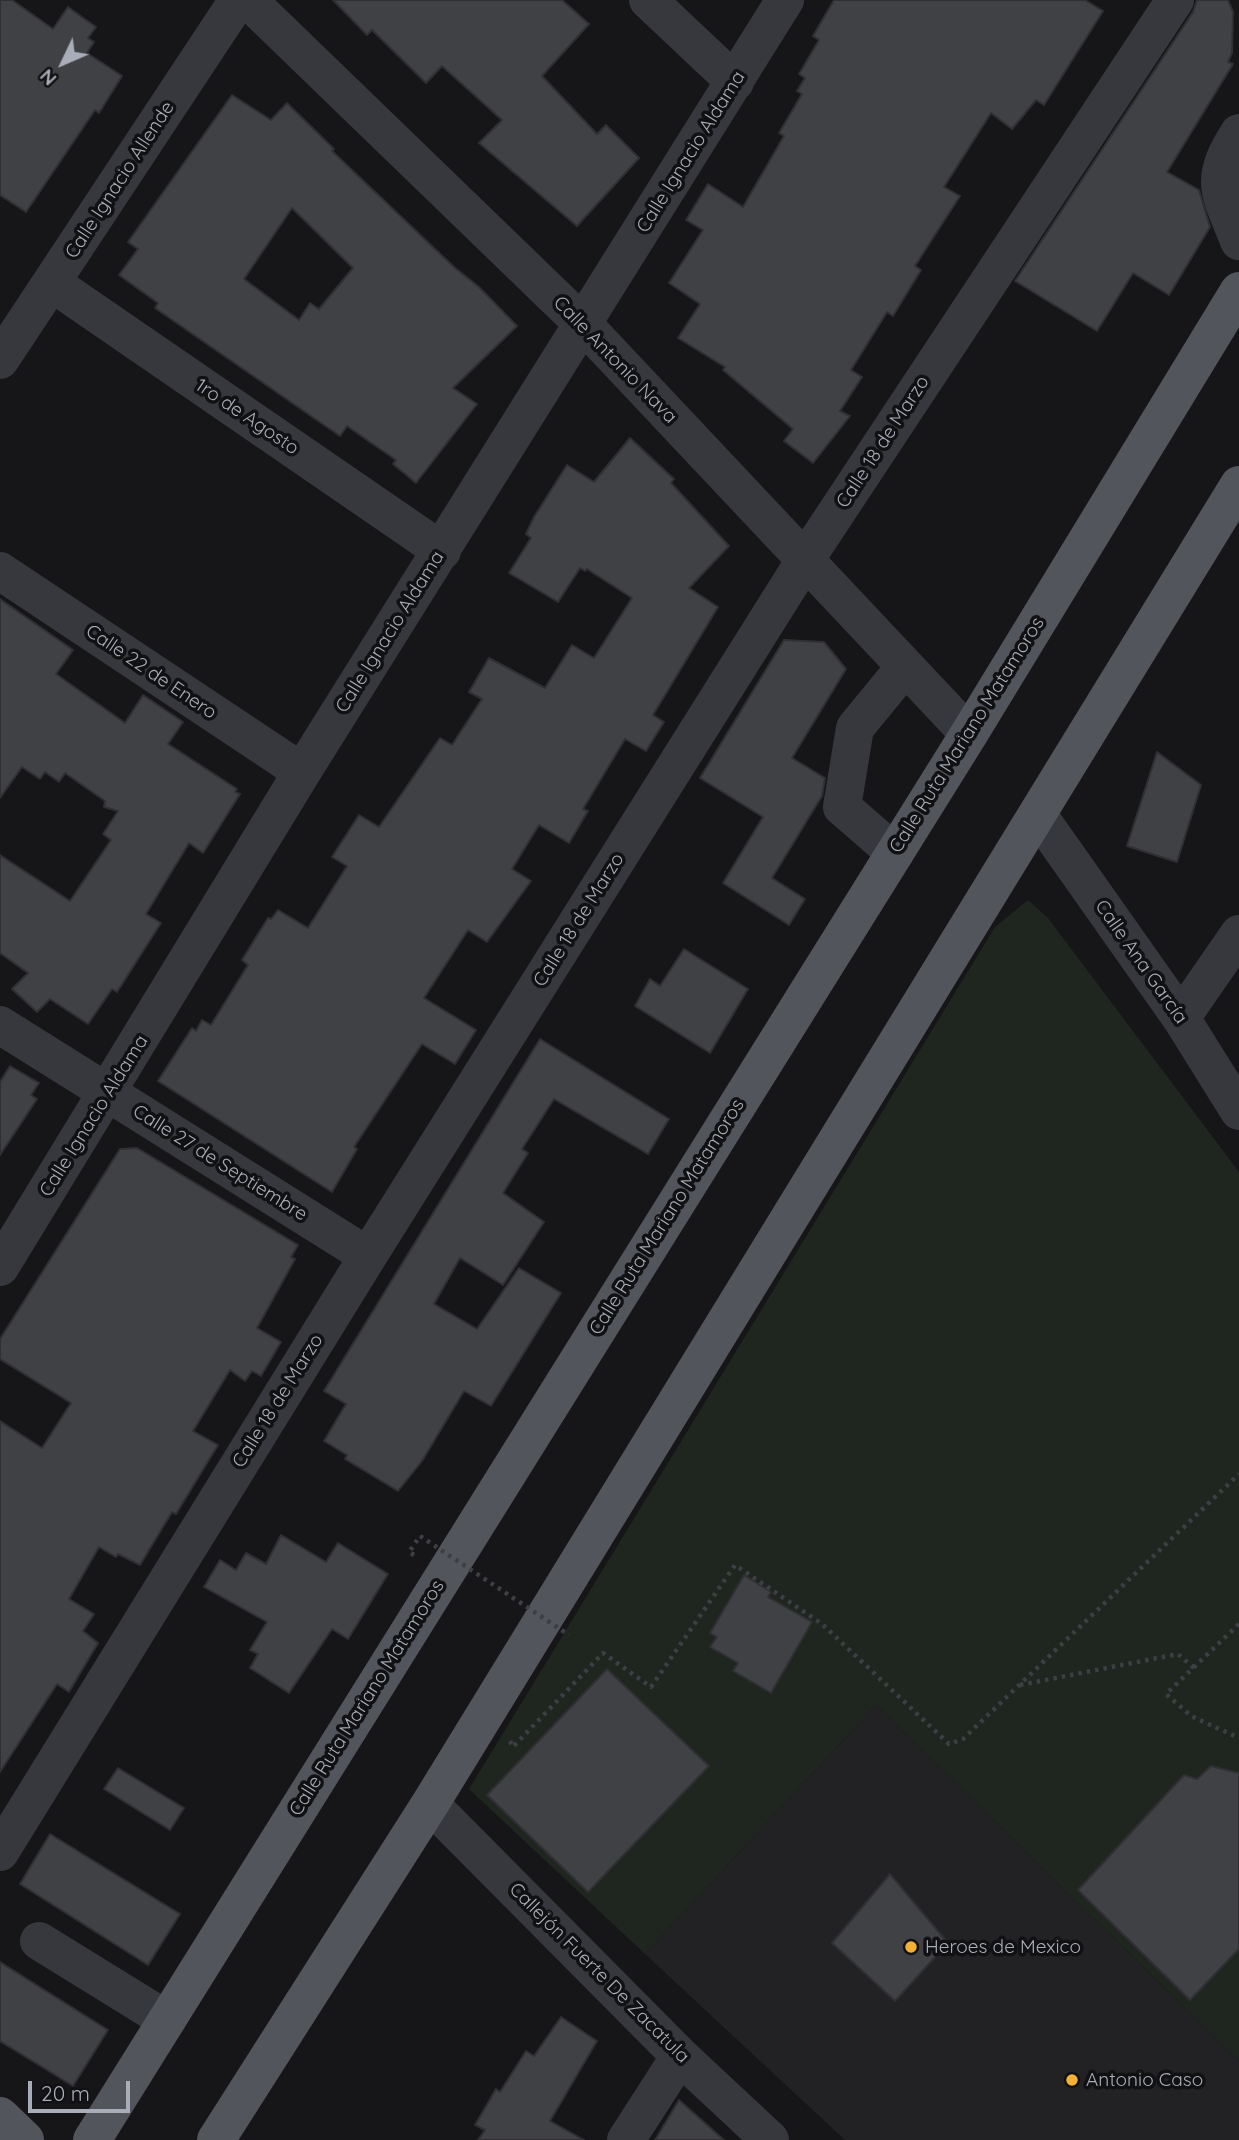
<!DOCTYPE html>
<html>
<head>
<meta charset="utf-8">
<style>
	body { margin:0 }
	#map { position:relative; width:1239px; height:2140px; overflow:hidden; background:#161618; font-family:Quicksand,sans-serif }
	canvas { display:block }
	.north { position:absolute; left:28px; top:28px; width:70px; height:70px; -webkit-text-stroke:5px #111113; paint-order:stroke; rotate:226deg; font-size:19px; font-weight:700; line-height:28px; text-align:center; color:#a8adb8 }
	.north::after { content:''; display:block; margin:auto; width:24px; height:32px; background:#a8adb8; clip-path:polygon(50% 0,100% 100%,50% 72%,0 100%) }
	.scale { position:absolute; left:28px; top:2081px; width:102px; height:32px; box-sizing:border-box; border:4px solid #a8adb8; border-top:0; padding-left:9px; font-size:21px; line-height:24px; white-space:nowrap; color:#a8adb8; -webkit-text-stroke:5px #111113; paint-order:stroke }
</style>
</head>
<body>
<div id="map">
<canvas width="1239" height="2140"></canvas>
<div class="north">N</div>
<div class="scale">20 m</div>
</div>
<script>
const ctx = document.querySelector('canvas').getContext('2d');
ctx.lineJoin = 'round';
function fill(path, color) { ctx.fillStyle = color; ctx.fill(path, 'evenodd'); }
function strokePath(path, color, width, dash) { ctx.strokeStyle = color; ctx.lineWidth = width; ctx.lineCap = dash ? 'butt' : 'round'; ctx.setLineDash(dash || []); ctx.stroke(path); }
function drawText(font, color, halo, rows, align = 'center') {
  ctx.font = font + ' Quicksand,sans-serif'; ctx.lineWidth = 7; ctx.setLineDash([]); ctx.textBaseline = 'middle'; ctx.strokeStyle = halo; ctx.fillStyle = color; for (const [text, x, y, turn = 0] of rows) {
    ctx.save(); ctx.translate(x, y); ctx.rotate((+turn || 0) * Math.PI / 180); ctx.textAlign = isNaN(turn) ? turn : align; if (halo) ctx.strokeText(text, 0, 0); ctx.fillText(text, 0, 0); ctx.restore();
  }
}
const built = new Path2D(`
	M 876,1705 L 1239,2061 L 1239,2140 L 845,2140 L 645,1954 Z`);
const green = new Path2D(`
	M 1028,900 L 1048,918 L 1239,1172 L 1239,2061 L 876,1705 L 645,1954 L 469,1789 L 995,927 Z`);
const building = new Path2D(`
	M 0,0 L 12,0 L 53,29 L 68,7 L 96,27 L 88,38 L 94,42 L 87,53 L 122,76 L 99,113 L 95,110 L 26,212 L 0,195 Z
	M 333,0 L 562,0 L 589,24 L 542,76 L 597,134 L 606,125 L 639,158 L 577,226 L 479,143 L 502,120 L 442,66 L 426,83 L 372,30 L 367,35 Z
	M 834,0 L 1085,0 L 1103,11 L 1044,105 L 1036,100 L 1012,129 L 991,113 L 944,187 L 960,196 L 915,266 L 921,270 L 893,316 L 887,312 L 851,370 L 862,377 L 840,411 L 850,416 L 813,463 L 784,441 L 793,429 L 723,370 L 725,367 L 678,338 L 700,304 L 669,283 L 703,230 L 686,220 L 708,184 L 743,207 L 784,136 L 779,133 L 802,94 L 797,91 L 805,78 L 799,74 L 819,40 L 813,36 Z
	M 1197,0 L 1228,0 L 1233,12 L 1232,53 L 1228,62 L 1233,64 L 1167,172 L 1199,190 L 1210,227 L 1169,295 L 1133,273 L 1097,331 L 1015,281 L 1193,12 Z
	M 232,95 L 271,120 L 287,103 L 334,149 L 332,151 L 454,267 L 479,287 L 517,326 L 453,388 L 477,404 L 416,483 L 393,464 L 396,460 L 347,426 L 340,436 L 155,308 L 158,303 L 119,275 L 138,249 L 128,242 ZM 292,208 L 353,268 L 319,309 L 310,303 L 299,320 L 244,279 Z
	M 630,438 L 674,479 L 671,483 L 729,546 L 689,588 L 718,607 L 653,715 L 664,722 L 646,751 L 625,739 L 583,809 L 588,811 L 569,843 L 539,825 L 512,869 L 531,881 L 487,942 L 468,930 L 424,998 L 476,1030 L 455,1064 L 422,1044 L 354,1147 L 357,1149 L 332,1192 L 158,1081 L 192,1028 L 196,1031 L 202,1020 L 211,1025 L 248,965 L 242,960 L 268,918 L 271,919 L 278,910 L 308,928 L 347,866 L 332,857 L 359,815 L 379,827 L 440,738 L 452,745 L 482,699 L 469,692 L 489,658 L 545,688 L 572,645 L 594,658 L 632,598 L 587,569 L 585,571 L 580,568 L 558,602 L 509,573 L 531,538 L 526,534 L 534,517 L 567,465 L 594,482 Z
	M 0,599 L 73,650 L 56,674 L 125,723 L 143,695 L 183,722 L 168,744 L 237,789 L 235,792 L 240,794 L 203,853 L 189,843 L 146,914 L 161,923 L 117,992 L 112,989 L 88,1024 L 50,999 L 37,1012 L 12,989 L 28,973 L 0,953 L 0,855 L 70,901 L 111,840 L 103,834 L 118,811 L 104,807 L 105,801 L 65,773 L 59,782 L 45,772 L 40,779 L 22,767 L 0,798 Z
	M 784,640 L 824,642 L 846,669 L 792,758 L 825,778 L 822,796 L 772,878 L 805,899 L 789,925 L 723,883 L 763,817 L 700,778 Z
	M 1157,752 L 1201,785 L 1177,862 L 1127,846 Z
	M 684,949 L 748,989 L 710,1053 L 635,1006 L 650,979 L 660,986 Z
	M 540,1039 L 669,1119 L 648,1154 L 554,1099 L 522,1149 L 528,1153 L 503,1193 L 544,1222 L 503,1285 L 460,1258 L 434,1304 L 477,1329 L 519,1268 L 561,1293 L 491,1406 L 464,1391 L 422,1461 L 398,1491 L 345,1459 L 347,1455 L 324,1441 L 346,1404 L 324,1391 Z
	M 10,1066 L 39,1083 L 31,1095 L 37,1099 L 0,1155 L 0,1082 Z
	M 137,1148 L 298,1245 L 291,1257 L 295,1259 L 257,1328 L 281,1342 L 261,1376 L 252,1371 L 245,1381 L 230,1370 L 193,1431 L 218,1445 L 176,1514 L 172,1512 L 140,1565 L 118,1554 L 116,1557 L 99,1547 L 69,1599 L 94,1614 L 83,1631 L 98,1643 L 69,1692 L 57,1684 L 0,1772 L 0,1421 L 42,1448 L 71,1403 L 0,1359 L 0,1339 L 120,1149 Z
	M 281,1535 L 326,1562 L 338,1543 L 388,1574 L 348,1639 L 332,1629 L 289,1693 L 250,1668 L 258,1654 L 250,1650 L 267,1622 L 204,1587 L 220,1560 L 236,1570 L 246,1553 L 266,1564 Z
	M 744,1575 L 771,1592 L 768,1597 L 812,1622 L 771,1693 L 733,1671 L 738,1663 L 710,1647 L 717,1637 L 710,1633 Z
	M 607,1669 L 709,1766 L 588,1892 L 487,1795 Z
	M 1211,1766 L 1239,1773 L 1239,1949 L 1190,2000 L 1078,1890 L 1184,1775 L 1197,1779 Z
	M 118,1768 L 184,1808 L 170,1830 L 104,1789 Z
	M 50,1834 L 180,1914 L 148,1965 L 20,1884 Z
	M 890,1874 L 948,1943 L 895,2001 L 832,1943 Z
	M 0,1962 L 108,2030 L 73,2086 L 0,2041 Z
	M 561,2017 L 597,2041 L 550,2121 L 584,2140 L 478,2140 L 485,2130 L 475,2125 L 496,2089 L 500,2092 L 526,2051 L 534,2056 Z
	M 679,2100 L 724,2140 L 655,2140 Z`);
const path = new Path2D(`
	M 414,1555 L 409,1552 L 420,1536
	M 1239,1624 L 1166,1694 L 1191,1716 L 1239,1738
	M 1020,1685 L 1178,1654 L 1194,1668
	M 510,1741 L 513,1747 L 603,1653 L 651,1687 L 735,1565 L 822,1624 L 949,1744 L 963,1739 L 1239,1474`);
const minor = new Path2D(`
	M 248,0 L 584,325 L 969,734
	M 648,0 L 735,82
	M 1239,133 C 1208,181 1220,192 1239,241
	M 52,283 L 442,551
	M 0,360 L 238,0
	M 0,571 L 302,772
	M 1038,815 L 1181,1018 L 1239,1111
	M 895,853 L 842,807 L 855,728 L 905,667
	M 1181,1018 L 1239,934
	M 0,1025 L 368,1256
	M 0,1267 L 302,772 L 785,0
	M 430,1804 L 680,2056 L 770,2140
	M 0,1852 L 368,1256 L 805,560 L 1175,0
	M 39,1941 L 167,2020
	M 626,2140 L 680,2056`);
const major = new Path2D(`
	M 0,2116 L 25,2140
	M 92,2140 L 969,734 L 1239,291
	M 216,2140 L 430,1804 L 1239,485`);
const pathBridge = new Path2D(`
	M 420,1536 L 569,1635`);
const markers = [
	[911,1947,7,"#f2b134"],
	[1072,2080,7,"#f2b134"]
];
const streetNames = [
	["Calle Ignacio Aldama",691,152,-58],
	["Calle Ignacio Allende",120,180,-57],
	["Calle Antonio Nava",615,360,46],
	["1ro de Agosto",247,417,34],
	["Calle 18 de Marzo",883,442,-57],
	["Calle Ignacio Aldama",390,632,-58],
	["Calle 22 de Enero",151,672,34],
	["Calle Ruta Mariano Matamoros",967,735,-58],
	["Calle 18 de Marzo",579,920,-58],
	["Calle Ana García",1141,962,55],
	["Calle Ignacio Aldama",94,1116,-58],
	["Calle 27 de Septiembre",220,1163,32],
	["Calle Ruta Mariano Matamoros",667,1217,-58],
	["Calle 18 de Marzo",278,1401,-58],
	["Calle Ruta Mariano Matamoros",367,1698,-58],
	["Callejón Fuerte De Zacatula",599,1973,45]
];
const poiNames = [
	["Heroes de Mexico",925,1947],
	["Antonio Caso",1086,2080]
];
fill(built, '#222225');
fill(green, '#1e261f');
fill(building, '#404145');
strokePath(building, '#303034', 2);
strokePath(path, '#3d3f44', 4.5, [3.5, 5]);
strokePath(minor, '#37383d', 38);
strokePath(major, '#53555c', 38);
strokePath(pathBridge, '#3d3f44', 4.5, [3.5, 5]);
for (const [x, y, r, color] of markers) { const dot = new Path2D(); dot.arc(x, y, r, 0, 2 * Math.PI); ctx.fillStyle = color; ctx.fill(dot); strokePath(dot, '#111113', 2.5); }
drawText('19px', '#a8adb8', '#111113', streetNames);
drawText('19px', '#a8adb8', '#111113', poiNames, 'left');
</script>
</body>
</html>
